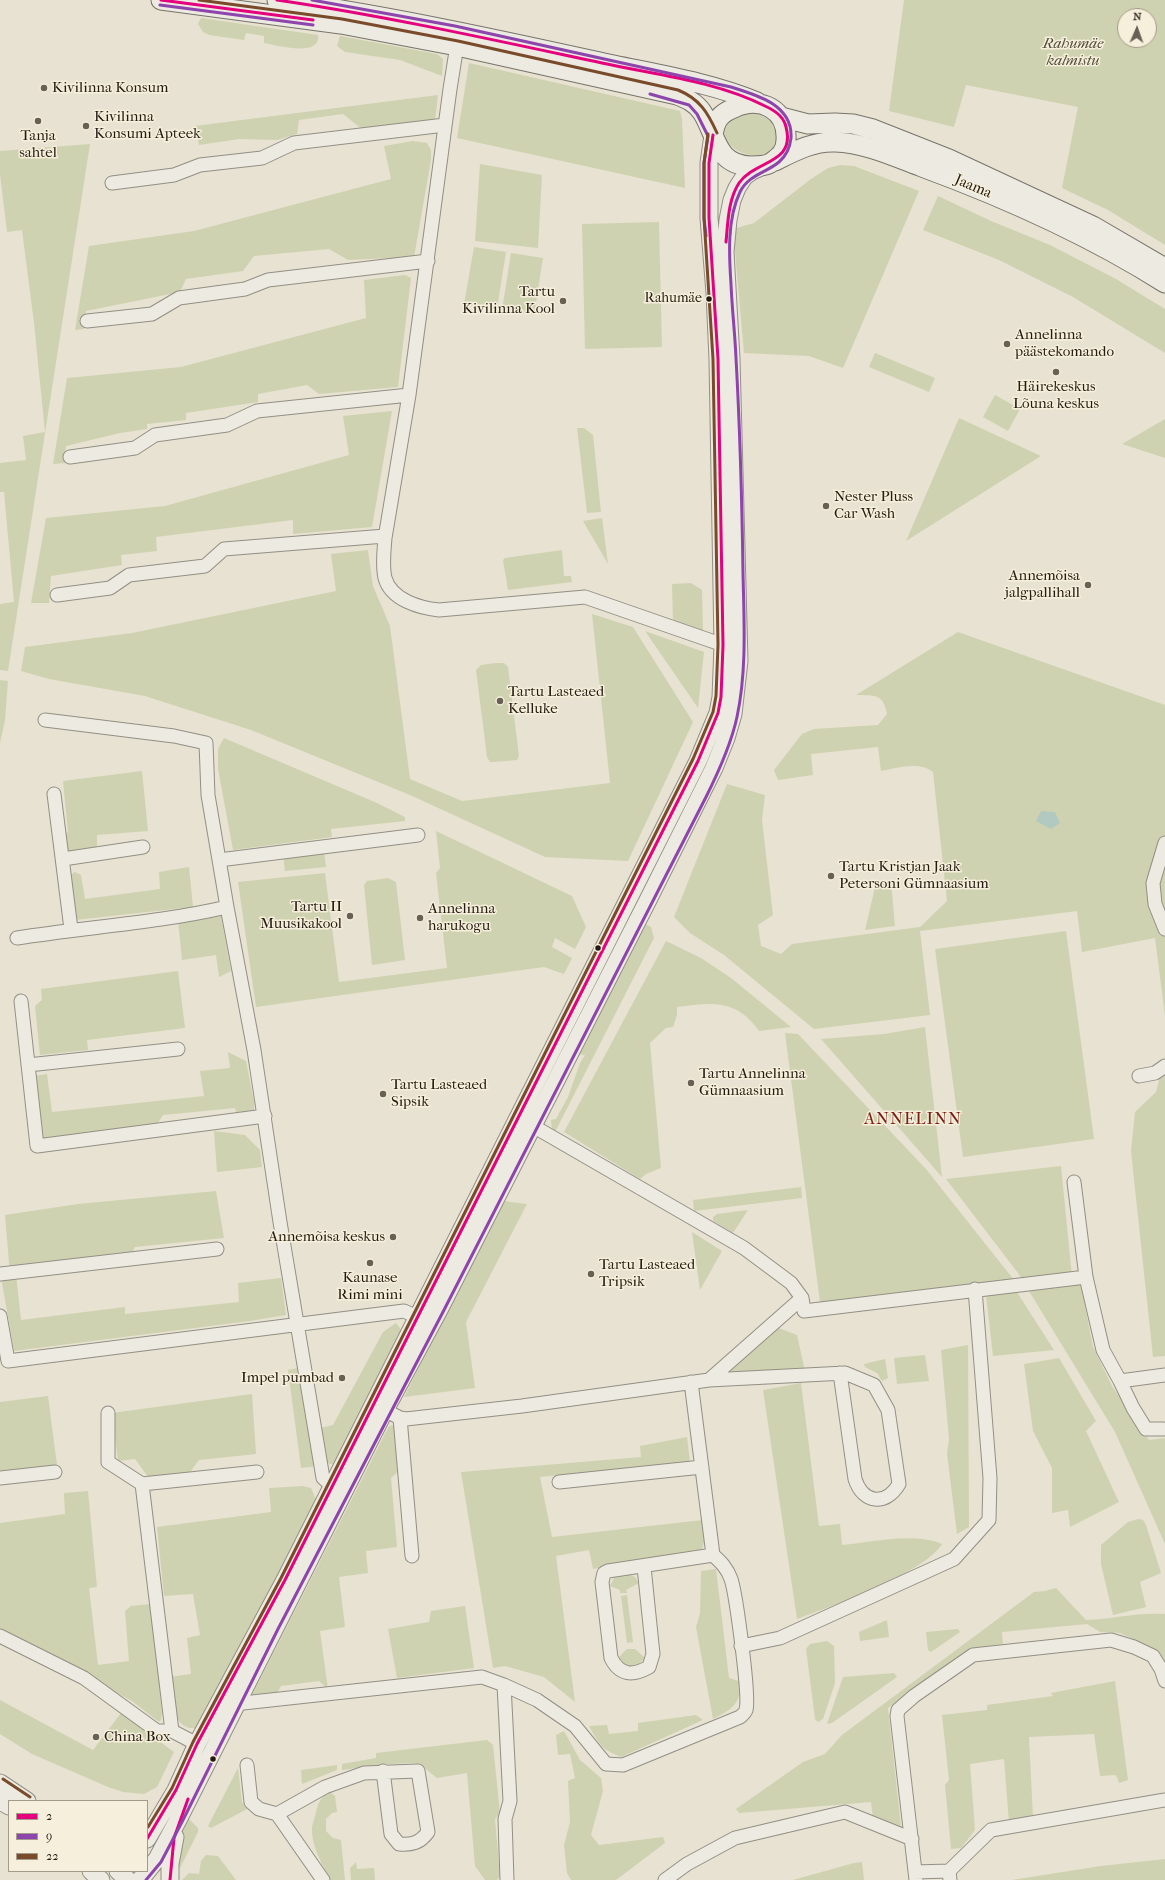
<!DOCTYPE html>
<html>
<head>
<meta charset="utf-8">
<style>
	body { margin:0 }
	#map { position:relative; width:1165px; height:1880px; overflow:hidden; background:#e7e2d1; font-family:"IM FELL French Canon",serif }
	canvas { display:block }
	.legend { position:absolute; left:8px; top:1800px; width:140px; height:72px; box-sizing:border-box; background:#f6efdb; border:1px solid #a29a8b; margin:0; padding:5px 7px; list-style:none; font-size:12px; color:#231a12 }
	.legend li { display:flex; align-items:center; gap:8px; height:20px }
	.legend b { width:20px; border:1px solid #a29a8b }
	.north { position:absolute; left:1117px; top:8px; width:40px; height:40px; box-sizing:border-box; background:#f6efdb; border:1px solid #a29a8b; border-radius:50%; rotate:2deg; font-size:11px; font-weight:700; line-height:16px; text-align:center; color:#231a12 }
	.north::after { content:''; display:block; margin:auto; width:14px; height:18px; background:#686055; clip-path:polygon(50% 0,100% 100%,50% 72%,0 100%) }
</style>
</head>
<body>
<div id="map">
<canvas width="1165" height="1880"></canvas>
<ul class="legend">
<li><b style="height:5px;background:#e5007d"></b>2</li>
<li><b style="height:5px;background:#8e44ad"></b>9</li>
<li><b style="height:5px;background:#7a4b2a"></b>22</li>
</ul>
<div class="north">N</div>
</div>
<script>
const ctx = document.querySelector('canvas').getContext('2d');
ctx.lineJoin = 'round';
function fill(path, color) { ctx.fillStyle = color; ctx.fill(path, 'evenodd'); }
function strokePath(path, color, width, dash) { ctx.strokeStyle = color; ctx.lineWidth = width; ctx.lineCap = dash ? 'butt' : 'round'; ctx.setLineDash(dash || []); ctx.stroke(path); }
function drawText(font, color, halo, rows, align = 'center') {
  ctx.font = font + ' "IM FELL French Canon",serif'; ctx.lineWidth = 3; ctx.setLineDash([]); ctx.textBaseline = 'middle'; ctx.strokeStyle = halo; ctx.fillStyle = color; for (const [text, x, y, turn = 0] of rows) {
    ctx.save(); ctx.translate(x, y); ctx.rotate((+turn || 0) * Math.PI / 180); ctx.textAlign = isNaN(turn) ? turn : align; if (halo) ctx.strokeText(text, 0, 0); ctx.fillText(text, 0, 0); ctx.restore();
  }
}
const green = new Path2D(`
	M 904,0 L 1165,0 L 1165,245 L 1108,210 L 1062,188 L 1078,107 L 966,85 L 954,127 L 889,111 ZM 1125,16 L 1149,16 L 1149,40 L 1125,40 Z
	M 201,18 L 318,35 C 321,58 276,45 264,43 L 264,36 L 246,33 L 244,40 L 209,35 L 203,32 L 198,24 Z
	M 340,36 L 437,54 L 443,59 L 442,76 L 400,60 L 345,52 L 337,46 Z
	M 469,63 L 680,111 L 682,119 L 685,188 L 457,138 Z
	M 438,95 L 435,121 L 363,130 L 343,114 L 299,120 L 297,134 L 277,140 L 239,139 L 199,145 L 195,126 Z
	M 755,113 C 764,116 778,123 778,135 C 777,172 711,154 726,120 L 739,114 Z
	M 413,141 L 427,143 L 431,150 L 431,160 L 414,257 L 348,260 L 329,249 L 254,256 L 243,271 L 186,279 L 180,292 L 86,311 L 84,329 L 75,330 L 89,246 L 194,231 L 391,179 L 384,146 Z
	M 90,144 L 8,671 L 0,670 L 0,604 L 14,602 L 4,492 L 0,492 L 0,463 L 26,460 L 23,436 L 45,432 L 34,323 L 22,230 L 7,232 L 0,174 L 0,151 Z
	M 480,164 L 542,175 L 538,248 L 475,241 Z
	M 840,165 L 854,166 L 919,191 L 843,368 L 809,356 L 744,353 L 733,229 L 754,223 L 811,179 L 828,168 Z
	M 938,196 L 991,221 L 1050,245 L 1116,279 L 1165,309 L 1165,353 L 1073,297 L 999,260 L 923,230 Z
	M 659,222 L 662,347 L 585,349 L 582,224 Z
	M 474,247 L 506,252 L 497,309 L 464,304 Z
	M 511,253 L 543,258 L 534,315 L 502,310 Z
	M 405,275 L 411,278 L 398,387 L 319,394 L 307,385 L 258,394 L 258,402 L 186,413 L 186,420 L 147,424 L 147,429 L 120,433 L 66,446 L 65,463 L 53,464 L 67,378 L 181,367 L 366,318 L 364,280 Z
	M 875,353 L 935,378 L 929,392 L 869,367 Z
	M 995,395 L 1020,409 L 1008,431 L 983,417 Z
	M 392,411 L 372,527 L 293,534 L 293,520 L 156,537 L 157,551 L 121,555 L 122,565 L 51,576 L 49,603 L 31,603 L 46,518 L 165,506 L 349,455 L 343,416 Z
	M 959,418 L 1041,456 L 906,541 Z
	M 1165,419 L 1165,458 L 1122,444 Z
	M 577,428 L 584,428 L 593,435 L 601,512 L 587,513 Z
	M 602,518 L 608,564 L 583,521 Z
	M 368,550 L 373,586 L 390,626 L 410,779 L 462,801 L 610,783 L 592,614 L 633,627 L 693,722 L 628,861 L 545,857 L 410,795 L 251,730 L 145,696 L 49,679 L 21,671 L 25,647 L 132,633 L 336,591 L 331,554 Z
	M 562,550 L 564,576 L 571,576 L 572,582 L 508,590 L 503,560 L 505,558 Z
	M 691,583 L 702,590 L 703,631 L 700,631 L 673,622 L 672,584 Z
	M 645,631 L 704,652 L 698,708 Z
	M 958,632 L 1165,705 L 1165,1016 L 1155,938 L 1082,952 L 1077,911 L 920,931 L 930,1015 L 814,1029 L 724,955 L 690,933 L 674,917 L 727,784 L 765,795 L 762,820 L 773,915 L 758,925 L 761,946 L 781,954 L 792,944 L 920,927 L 947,901 L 933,772 C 919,761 898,768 881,771 L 878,747 L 811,754 L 813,775 L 778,780 L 774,770 L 802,734 L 814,729 L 878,725 L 887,714 C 883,693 875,696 856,695 Z
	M 496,663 L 504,663 L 508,667 L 519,756 L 517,760 L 493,762 L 490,762 L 487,757 L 476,670 L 481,665 Z
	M 0,680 L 8,681 L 5,720 L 0,743 Z
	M 224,738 L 377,803 L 405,817 L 405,821 L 331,829 L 332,837 L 233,850 L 218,769 L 218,749 Z
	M 142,771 L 148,831 L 97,835 L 97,852 L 59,857 L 57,841 L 68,832 L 63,781 Z
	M 436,831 L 572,896 L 586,927 L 575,949 L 555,938 L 552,947 L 572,958 L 564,974 L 544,967 L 256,1007 L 238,882 L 325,873 L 339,982 L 447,968 L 436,873 L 440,868 Z
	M 324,850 L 326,867 L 285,871 L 283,854 Z
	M 189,867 L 193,907 L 75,920 L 68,876 L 75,872 L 81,875 L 85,899 L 160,889 L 159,872 Z
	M 388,878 L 396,882 L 405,960 L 372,965 L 364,885 L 367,881 Z
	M 891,881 L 895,926 L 865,930 L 876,883 Z
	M 221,916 L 231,971 L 219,977 L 216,955 L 182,960 L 178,921 L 193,921 Z
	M 644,923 L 651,927 L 654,938 L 555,1132 L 552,1130 L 551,1120 L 556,1119 L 568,1097 L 580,1063 L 585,1055 L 576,1054 Z
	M 1066,931 L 1094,1139 L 963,1157 L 935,949 Z
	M 666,941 L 701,958 L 731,978 L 791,1027 L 759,1031 C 737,999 712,1002 677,1007 L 677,1015 L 673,1027 L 666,1028 L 650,1043 L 661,1168 L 646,1174 L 640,1179 L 564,1132 Z
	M 178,971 L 185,1028 L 87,1040 L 88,1050 L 40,1055 L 35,1006 L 42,1000 L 41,989 Z
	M 925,1027 L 942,1177 L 821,1039 L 884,1034 Z
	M 785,1033 L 798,1034 L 926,1169 L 1014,1280 L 820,1302 Z
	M 228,1052 L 246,1061 L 254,1102 L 254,1113 L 239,1121 L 235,1108 L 163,1115 L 156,1126 L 43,1140 L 35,1076 L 47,1074 L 52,1112 L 204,1096 L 200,1071 L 230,1068 Z
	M 1165,1057 L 1165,1356 L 1153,1357 L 1131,1151 L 1135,1112 L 1156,1092 Z
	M 214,1131 L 245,1135 L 260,1150 L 262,1167 L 217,1172 Z
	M 1061,1166 L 1072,1277 L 1081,1286 L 1093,1347 L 1112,1386 L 1149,1440 L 1165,1438 L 1165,1544 L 1115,1432 L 1018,1273 L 946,1179 Z
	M 801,1187 L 802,1198 L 694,1211 L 693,1200 Z
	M 216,1191 L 224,1238 L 135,1247 L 127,1262 L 16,1275 L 21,1320 L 125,1307 L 125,1314 L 239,1302 L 238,1283 L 281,1278 L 286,1315 L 250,1321 L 14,1351 L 1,1277 L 10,1275 L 5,1215 L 78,1204 Z
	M 503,1201 L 527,1204 L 466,1322 L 475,1388 L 404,1397 Z
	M 748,1210 L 733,1233 L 713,1221 L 713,1217 L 717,1214 Z
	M 692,1232 L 722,1251 L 700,1290 Z
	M 1015,1289 L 1054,1350 L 993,1356 L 986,1295 Z
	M 396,1323 L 402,1331 L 335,1464 L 330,1464 L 325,1461 L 320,1428 L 333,1425 L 383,1332 Z
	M 776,1327 L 797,1335 L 805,1371 L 736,1374 L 726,1367 Z
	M 968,1345 L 969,1527 L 957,1534 L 947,1454 L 949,1439 L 941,1350 Z
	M 925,1355 L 929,1381 L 897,1384 L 894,1358 Z
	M 1059,1358 L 1096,1421 L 1086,1431 L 1119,1502 L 1070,1527 L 1068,1510 L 1052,1513 L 1052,1468 L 1033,1431 L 1024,1364 Z
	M 885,1359 L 888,1378 L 882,1381 L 877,1373 L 865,1367 L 864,1364 Z
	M 298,1368 L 318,1466 L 301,1468 L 288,1370 Z
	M 801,1383 L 819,1526 L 840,1524 L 842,1545 C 872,1542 914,1532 942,1544 C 923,1574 832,1606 797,1619 L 763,1390 Z
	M 252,1394 L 256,1454 L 199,1460 L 188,1475 L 149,1478 L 135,1459 L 118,1461 L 112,1413 Z
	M 48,1396 L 57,1465 L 0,1472 L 0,1402 Z
	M 395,1425 L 402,1468 L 391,1478 L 397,1547 L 366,1551 L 368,1573 L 339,1577 L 345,1627 L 320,1631 L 328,1689 L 319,1681 L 281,1686 L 269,1707 L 251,1697 L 389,1426 Z
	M 687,1437 L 690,1462 L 540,1477 L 552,1537 L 703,1520 L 705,1538 L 702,1549 L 593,1569 L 589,1550 L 556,1556 L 575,1702 L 544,1677 L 505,1666 L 493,1668 L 461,1472 L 641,1457 L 640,1446 Z
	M 303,1486 L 311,1488 L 317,1502 L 199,1728 C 170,1732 173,1698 169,1677 L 191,1674 L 187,1638 L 200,1635 L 193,1594 L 164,1596 L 157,1527 L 271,1512 L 269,1488 Z
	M 88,1491 L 97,1587 L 89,1588 L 98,1665 L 129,1661 L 125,1611 L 131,1606 L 151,1604 L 162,1713 L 161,1720 L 159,1722 L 132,1701 L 0,1630 L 0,1523 L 65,1514 L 64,1493 Z
	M 1138,1519 L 1143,1520 L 1146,1525 L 1161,1573 L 1140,1582 L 1146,1607 L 1113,1615 L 1101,1564 L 1101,1545 L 1128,1522 Z
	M 716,1569 L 729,1678 L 742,1682 C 739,1706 732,1709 713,1719 L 696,1627 L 700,1613 L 701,1571 Z
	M 629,1574 L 635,1577 L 639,1583 L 626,1590 L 627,1593 L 620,1593 L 620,1590 L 610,1586 L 615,1576 Z
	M 1056,1588 L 1086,1620 C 1113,1619 1139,1612 1165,1614 L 1165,1662 L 1158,1653 L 1131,1638 L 1120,1633 L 1100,1632 L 1087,1624 L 1002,1632 L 1003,1644 L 972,1649 L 888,1708 L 901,1827 L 873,1819 L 871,1802 L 739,1813 L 736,1809 L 803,1762 L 825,1754 L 842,1735 L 1034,1592 L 1045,1591 Z
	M 627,1595 L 633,1642 L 627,1643 L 621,1596 Z
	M 465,1606 L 474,1668 L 397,1678 L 388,1629 L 429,1622 L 431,1611 Z
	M 887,1620 L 889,1637 L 860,1641 L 859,1632 Z
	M 958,1629 L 960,1632 L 931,1652 L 928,1650 L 926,1632 Z
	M 827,1641 L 834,1646 L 835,1683 L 823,1719 L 818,1722 L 815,1719 L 806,1649 L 810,1644 Z
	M 627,1649 L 635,1649 L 645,1658 L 638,1665 C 630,1668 621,1666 619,1657 Z
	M 894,1673 L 897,1677 L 832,1723 L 827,1724 L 843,1677 Z
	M 1115,1681 L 1128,1780 L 1119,1783 L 1116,1775 L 1100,1776 L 1094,1734 L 1029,1737 L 1033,1817 L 1009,1822 L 1004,1759 L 970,1764 L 975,1830 L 961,1848 L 951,1849 L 945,1785 L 949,1780 L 942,1715 L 987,1710 L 987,1705 L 1053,1696 L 1051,1693 Z
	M 0,1700 L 93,1750 L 121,1713 L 174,1752 L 157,1787 L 144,1794 L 123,1792 L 108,1787 L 32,1754 L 0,1734 Z
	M 696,1715 L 703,1720 L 621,1757 C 601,1749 599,1744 589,1726 L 607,1725 L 609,1734 L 638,1731 L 638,1723 Z
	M 564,1731 L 580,1760 L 601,1778 L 603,1791 L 591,1835 L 599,1845 L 663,1837 L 665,1843 L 616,1880 L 571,1880 L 567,1873 L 564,1845 L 570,1822 L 568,1781 L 575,1778 L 570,1754 L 558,1755 L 556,1735 Z
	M 487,1740 L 493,1745 L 500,1813 L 495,1819 L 500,1876 L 497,1880 L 485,1880 L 475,1866 L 467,1773 L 437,1778 L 422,1766 L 415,1763 L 389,1764 L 342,1770 L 342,1764 L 376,1758 L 376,1753 Z
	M 337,1765 L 337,1770 L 302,1784 L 301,1770 Z
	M 238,1768 L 242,1802 L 249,1808 L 211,1828 L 208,1826 Z
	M 330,1792 L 335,1796 L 337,1812 L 332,1813 L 326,1819 L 326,1831 L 333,1838 L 341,1840 L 345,1880 L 331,1880 C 322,1865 311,1845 312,1827 C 313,1822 315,1817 316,1812 C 318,1803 321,1796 330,1792 Z
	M 188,1818 L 198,1828 L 198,1832 L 180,1868 L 178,1870 L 179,1837 Z
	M 206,1855 L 218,1856 L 236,1880 L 182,1880 L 189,1873 L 199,1874 L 201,1861 Z
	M 1165,1859 L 1165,1880 L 1012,1880 L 1101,1866 Z
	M 356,1862 L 357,1869 L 374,1868 L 375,1880 L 351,1880 L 350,1868 Z
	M 862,1862 L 864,1880 L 793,1880 L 854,1863 Z`);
const water = new Path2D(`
	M 1041,811 L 1055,812 L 1060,823 L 1051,829 L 1036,821 Z`);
const minor = new Path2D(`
	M 458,39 L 450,89 L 409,395 L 385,538 C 384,551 382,565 385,578 C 391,600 420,608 439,610 L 585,597 L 709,640 L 723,645 L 732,644
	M 112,183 L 174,175 L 200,165 L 262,158 L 294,143 L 445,125
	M 87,321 L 152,314 L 179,298 L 245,289 L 268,280 L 428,261
	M 70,457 L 135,448 L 155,435 L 227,425 L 257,411 L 409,395
	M 57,595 L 110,588 L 129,575 L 205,566 L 224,549 L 385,536
	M 45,720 L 174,736 L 206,743 L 208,795 L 227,907 L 254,1050 L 280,1222 L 323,1478 L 332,1486
	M 54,794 L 71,929
	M 1165,843 L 1153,883 L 1155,904 L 1165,929
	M 63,859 L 143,847
	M 219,860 L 418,835
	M 17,938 C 87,927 158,923 227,907
	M 21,1001 L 37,1146 L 265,1116
	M 28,1065 L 178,1049
	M 1139,1076 L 1155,1073 L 1165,1066
	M 526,1122 L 744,1248 L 791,1283 L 802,1298 L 804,1311 L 1086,1277 L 1103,1350 L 1120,1381 L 1165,1375
	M 1074,1182 L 1086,1277
	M 0,1274 L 217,1249
	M 0,1316 L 8,1361 L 404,1311 L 417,1317
	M 709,1380 L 802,1298
	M 1120,1381 L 1133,1408 L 1146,1429 L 1163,1429
	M 377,1406 L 400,1418 L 406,1419 L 522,1406 L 709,1380 L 845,1373 L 874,1385 L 888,1410 L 899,1484 C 886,1506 863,1504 855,1479 L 840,1373
	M 108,1413 L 108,1462 L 142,1484 L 172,1731
	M 400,1418 L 412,1556
	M 0,1478 L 55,1472
	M 559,1482 L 702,1467
	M 142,1484 L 257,1472
	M 644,1567 L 653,1654 L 649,1667 C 633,1676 620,1676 611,1658 L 602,1582 L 604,1573 L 608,1571 L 713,1555 L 691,1382
	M 0,1636 L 84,1678 L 157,1731 L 172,1731 L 197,1744
	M 741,1646 L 780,1638 L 954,1559 L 989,1520 L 990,1478 L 975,1289
	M 504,1685 L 537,1700 L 575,1726 L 606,1764 L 623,1765 L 740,1717 C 742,1715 745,1713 746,1710 C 750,1697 736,1594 731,1579 C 727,1568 721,1562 713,1555
	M 231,1698 L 243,1703 L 482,1677 L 504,1685 L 510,1801 L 505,1819 L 507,1880
	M 247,1765 L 251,1802 L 259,1809 L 277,1814
	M 915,1872 L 949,1871
	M 323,1880 L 277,1814 L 325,1787 L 364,1773 L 418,1771 L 428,1832 C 420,1843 412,1845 399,1844 L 391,1834 L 383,1771
	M 665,1880 L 687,1864 L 735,1838 L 845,1812 L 912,1839
	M 916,1880 L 897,1716 L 898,1710 L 914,1696 L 973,1655 L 1111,1640 L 1134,1647 L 1153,1656 L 1161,1669 L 1165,1681
	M 950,1880 L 949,1871 L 991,1830 L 1165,1800`);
const tertiary = new Path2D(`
	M 0,1783 L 27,1801
	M 0,1801 L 9,1806
	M 147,1839 L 176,1790 L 197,1744 L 285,1580 L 698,761 L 718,713 L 721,697 L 723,645 L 718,359 L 715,293 L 709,218 L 709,163 L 713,135
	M 91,1871 L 101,1880
	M 118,1871 L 128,1880
	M 140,1880 L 157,1859 L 178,1820 L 385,1410 L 440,1308 L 648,900 L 714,768 L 726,738 L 733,714 L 739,661 L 731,359 L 725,252 L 728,220 L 732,200 L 737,188 L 744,177 L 752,171 L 766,165
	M 170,1880 L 170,1864 L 175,1837`);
const secondary = new Path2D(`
	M 161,0 L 341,24 L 457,46 L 677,95 C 687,99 695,102 702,112 C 717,135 715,165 751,166 C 758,166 767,166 772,162 C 780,156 786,151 786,140 C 788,109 760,96 734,108 C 729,110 723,113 719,118 C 715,123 714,129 713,135
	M 277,0 C 384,15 490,38 595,61 C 648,73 707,81 757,102
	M 781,117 L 808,124 L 835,123 L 853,124 L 873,129 L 949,159 L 1093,226 L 1165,268
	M 775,161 C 793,152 813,141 835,142 C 865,143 893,156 922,167 C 1006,198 1089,235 1165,283`);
const bus1 = new Path2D(`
	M 161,0 L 313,20
	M 277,0 C 386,16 494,40 602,63 C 657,75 715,81 765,106 C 774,110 784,117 786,127 C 796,164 755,160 739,183 C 728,200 728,222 726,242
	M 147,1839 L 176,1790 L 197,1744 L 285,1580 L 698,761 L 718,713 L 721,697 L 723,645 L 718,359 L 709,218 L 709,163 L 713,135
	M 170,1880 L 174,1838 L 188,1799`);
const bus2 = new Path2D(`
	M 160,5 L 313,25
	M 650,94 L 689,105 L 697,114 L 708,136 L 704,163 L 704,218 L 706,236
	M 146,1880 L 161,1862 L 182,1822 L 278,1629 L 444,1310 L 706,797 C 719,771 731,745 737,717 C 747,670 744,621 743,573 C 742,502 740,430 736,358 C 735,334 732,309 731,284 C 729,255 727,219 740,192 C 748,175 766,173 779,162 C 787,155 790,147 791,138 C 793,105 757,95 731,87 L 455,26 L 312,0`);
const bus3 = new Path2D(`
	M 199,0 L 342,19 L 458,41 L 678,90 C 700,99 708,113 717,133
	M 3,1779 L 30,1797
	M 148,1827 L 172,1788 L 193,1742 L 281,1578 L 693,759 L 713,712 L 716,696 L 718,645 L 713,359 L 704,218 L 704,163 L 708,134`);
const markers = [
	[44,88,4,"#686055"],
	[38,121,4,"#686055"],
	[86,126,4,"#686055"],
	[709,299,3.5,"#231a12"],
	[563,301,4,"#686055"],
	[1007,344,4,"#686055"],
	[1056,372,4,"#686055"],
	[826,506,4,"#686055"],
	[1088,585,4,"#686055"],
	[500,701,4,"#686055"],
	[831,876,4,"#686055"],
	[350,916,4,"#686055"],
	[420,918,4,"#686055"],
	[598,948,3.5,"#231a12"],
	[691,1083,4,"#686055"],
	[383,1094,4,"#686055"],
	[393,1237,4,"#686055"],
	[370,1263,4,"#686055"],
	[591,1274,4,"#686055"],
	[342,1378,4,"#686055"],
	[96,1737,4,"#686055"],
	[213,1759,3.5,"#231a12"]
];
const busNames = [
	["Rahumäe",702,299]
];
const parkNames = [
	["Rahumäe",1073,44],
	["kalmistu",1073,61]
];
const poiNames = [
	["Kivilinna Konsum",52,88],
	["Kivilinna",94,117],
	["Konsumi Apteek",94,134],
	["Tanja",38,136,"center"],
	["sahtel",38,153,"center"],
	["Tartu",555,292,"right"],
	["Kivilinna Kool",555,309,"right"],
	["Annelinna",1015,335],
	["päästekomando",1015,352],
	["Häirekeskus",1056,387,"center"],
	["Lõuna keskus",1056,404,"center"],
	["Nester Pluss",834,497],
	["Car Wash",834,514],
	["Annemõisa",1080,576,"right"],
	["jalgpallihall",1080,593,"right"],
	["Tartu Lasteaed",508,692],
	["Kelluke",508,709],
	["Tartu Kristjan Jaak",839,867],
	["Petersoni Gümnaasium",839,884],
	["Tartu II",342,907,"right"],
	["Muusikakool",342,924,"right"],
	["Annelinna",428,909],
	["harukogu",428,926],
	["Tartu Annelinna",699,1074],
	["Gümnaasium",699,1091],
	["Tartu Lasteaed",391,1085],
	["Sipsik",391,1102],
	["Annemõisa keskus",385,1237,"right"],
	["Tartu Lasteaed",599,1265],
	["Tripsik",599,1282],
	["Kaunase",370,1278,"center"],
	["Rimi mini",370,1295,"center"],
	["Impel pumbad",334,1378,"right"],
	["China Box",104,1737]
];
const streetNames = [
	["Jaama",973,187,23]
];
const quarterNames = [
	["ANNELINN",913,1120]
];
fill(green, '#cfd2b0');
fill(water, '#b2c9c2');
strokePath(minor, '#938f85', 15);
strokePath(tertiary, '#938f85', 19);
strokePath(secondary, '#78746b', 21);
strokePath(minor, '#eceae1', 13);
strokePath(tertiary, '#eceae1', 17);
strokePath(secondary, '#eceae1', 19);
strokePath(bus1, '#e5007d', 3);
strokePath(bus2, '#8e44ad', 3);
strokePath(bus3, '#7a4b2a', 3);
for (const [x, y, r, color] of markers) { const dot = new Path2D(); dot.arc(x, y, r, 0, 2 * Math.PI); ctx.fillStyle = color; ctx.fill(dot); strokePath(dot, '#f6efdb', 1.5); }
drawText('14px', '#231a12', '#f6efdb', busNames, 'right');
drawText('italic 15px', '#514d39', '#f6efdb', parkNames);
drawText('15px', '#231a12', '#f6efdb', poiNames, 'left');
drawText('15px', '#231a12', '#f6efdb', streetNames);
ctx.letterSpacing = '1px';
drawText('17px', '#7a1f14', '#f6efdb', quarterNames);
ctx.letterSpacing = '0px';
</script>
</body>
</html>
